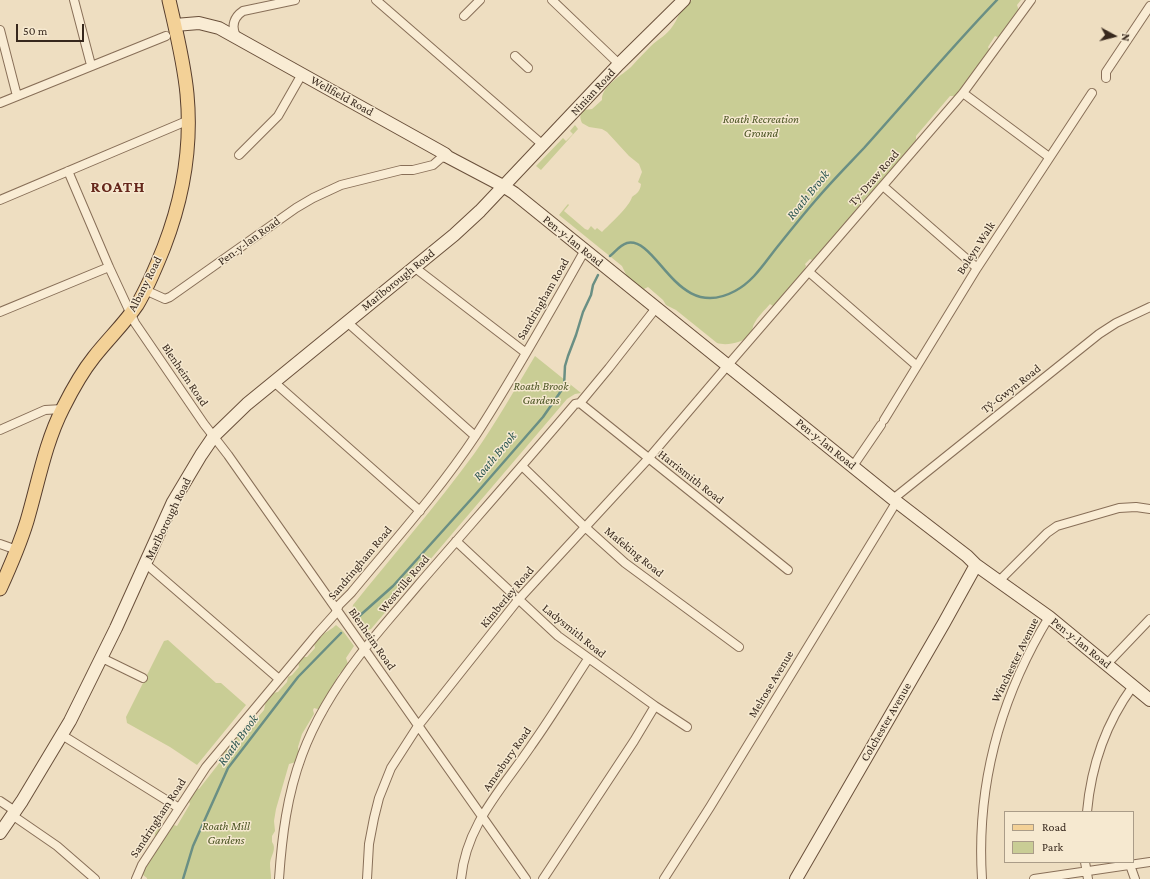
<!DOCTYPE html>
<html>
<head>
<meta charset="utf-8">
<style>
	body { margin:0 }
	#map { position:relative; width:1150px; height:879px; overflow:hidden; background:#eedec1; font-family:"Crimson Pro",serif }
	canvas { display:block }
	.legend { position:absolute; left:1004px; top:811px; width:130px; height:52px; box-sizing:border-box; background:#f6e9d0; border:1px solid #aa9c88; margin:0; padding:5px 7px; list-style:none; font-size:12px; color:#37281d }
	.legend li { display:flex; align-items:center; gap:8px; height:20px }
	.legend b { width:20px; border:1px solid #aa9c88 }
	.north { position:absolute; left:1094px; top:16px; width:40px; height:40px; -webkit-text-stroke:3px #f6e9d0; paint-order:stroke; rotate:97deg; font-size:11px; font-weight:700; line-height:16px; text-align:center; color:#37281d }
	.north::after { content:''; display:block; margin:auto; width:14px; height:18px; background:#37281d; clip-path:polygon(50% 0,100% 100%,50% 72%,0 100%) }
	.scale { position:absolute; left:16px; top:24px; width:68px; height:18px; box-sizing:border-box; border:2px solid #37281d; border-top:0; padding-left:5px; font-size:12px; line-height:14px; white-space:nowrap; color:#37281d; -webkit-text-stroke:3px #f6e9d0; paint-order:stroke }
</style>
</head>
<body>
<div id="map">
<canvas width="1150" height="879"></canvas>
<ul class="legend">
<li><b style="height:5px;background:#f3d197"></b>Road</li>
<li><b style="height:11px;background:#c9cd95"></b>Park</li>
</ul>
<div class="north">N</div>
<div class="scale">50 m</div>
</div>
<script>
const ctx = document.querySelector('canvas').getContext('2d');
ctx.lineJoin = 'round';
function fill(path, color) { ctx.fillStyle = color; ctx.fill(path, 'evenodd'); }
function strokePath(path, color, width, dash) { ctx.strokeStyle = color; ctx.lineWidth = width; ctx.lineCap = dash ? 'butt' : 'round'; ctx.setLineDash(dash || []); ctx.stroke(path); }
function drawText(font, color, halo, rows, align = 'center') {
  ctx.font = font + ' "Crimson Pro",serif'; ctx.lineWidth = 3; ctx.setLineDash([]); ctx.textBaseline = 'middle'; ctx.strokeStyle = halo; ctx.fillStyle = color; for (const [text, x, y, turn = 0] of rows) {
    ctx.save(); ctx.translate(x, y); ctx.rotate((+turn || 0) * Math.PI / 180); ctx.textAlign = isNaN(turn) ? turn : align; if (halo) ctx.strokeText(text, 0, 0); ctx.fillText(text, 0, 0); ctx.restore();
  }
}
const green = new Path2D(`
	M 692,0 L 1021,0 L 1017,5 L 1019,11 L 1012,20 L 1008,23 L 1008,28 L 1000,38 L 995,36 L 988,47 L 989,49 L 985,58 L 956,96 L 950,96 L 916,136 L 916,142 L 904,155 L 906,160 L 875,192 L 868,195 L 863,201 L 865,204 L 840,239 L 840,241 L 823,253 L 819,252 L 816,256 L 818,258 L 812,260 L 810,259 L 805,264 L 806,266 L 804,270 L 804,275 L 785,297 L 782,297 L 773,306 L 770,304 C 765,310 757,317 754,324 C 752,327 753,332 750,335 C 743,343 726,346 717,343 L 676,310 L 666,305 L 663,300 L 648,287 L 640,291 L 631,285 L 622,266 L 559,215 L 568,204 L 569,205 L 564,211 L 585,229 L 588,230 L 591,226 L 595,230 L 597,228 L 602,232 C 609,225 630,206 632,197 C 637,193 640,192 641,184 L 638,182 L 642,172 L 639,164 L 629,156 L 607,132 L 602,129 L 589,127 L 582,123 C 580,118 579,115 584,110 L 592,109 L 602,100 C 601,86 623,75 632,66 C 638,59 645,52 651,46 C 658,39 667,35 672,27 C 680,17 679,7 692,0 Z
	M 575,125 L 578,129 L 541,170 L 536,166 L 563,138 L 566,141 L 573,134 L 570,131 Z
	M 535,356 L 581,393 L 575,394 L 567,399 L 371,629 L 368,630 L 364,629 L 352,611 L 353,605 C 393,555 436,506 474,454 C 496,423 515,389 535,356 Z
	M 336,625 L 343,631 L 354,646 L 346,658 L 348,664 L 346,668 L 339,674 L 321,710 L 314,708 L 313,710 L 314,714 L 302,734 L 298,747 L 299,753 L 296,762 L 289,764 L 276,809 L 274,821 L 275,831 L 272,836 L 272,842 C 277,849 271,855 270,863 C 270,869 271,873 271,879 L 147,879 L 147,878 L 143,875 L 142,871 L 154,844 L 155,833 L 158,829 L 171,824 L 177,826 L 190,804 L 188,799 L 196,788 L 199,789 L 224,757 L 222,751 L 234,735 L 239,735 L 241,737 L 264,710 L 266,700 L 273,693 L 278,692 L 287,682 L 288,677 L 292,675 L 299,667 L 298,662 L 303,657 L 307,657 L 315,648 L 314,643 C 319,634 329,632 336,625 Z
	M 168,640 L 216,683 L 221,683 L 246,705 L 197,765 L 170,747 L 127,723 L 126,717 L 164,641 Z`);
const stream = new Path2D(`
	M 610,256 C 615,252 620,245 627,243 C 658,236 676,323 735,291 C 754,281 765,262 778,246 C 790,231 802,216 815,201 C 830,183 847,166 864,148 C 908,99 951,48 997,0
	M 356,619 L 393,586 L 474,496 L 543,417 L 559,394 L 564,386 L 565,366 L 568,356 L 576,335 L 583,312 L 591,295 L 593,285 L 598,275
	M 183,879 L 193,846 L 228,768 L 298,677 L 341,633`);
const street = new Path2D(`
	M 74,0 L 91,65
	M 376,0 L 543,145
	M 552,0 L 619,64
	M 464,16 L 480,0
	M 0,30 L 17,96
	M 236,36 C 231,26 234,17 243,11 L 295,0
	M 515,56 L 528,68
	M 1106,78 L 1106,72 L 1150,6
	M 963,93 L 1049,157
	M 0,103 L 166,36
	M 239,155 L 278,116 L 302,74
	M 68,171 L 109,267 L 135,323 L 204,424 L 228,455 L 526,879
	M 883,186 L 977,268
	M 0,200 L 189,120
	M 414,267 L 526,353
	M 809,272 L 917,366
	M 145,290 L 165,299 L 170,297 L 296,208 L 313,198 L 341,185 L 401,170 L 413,170 L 433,165 L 441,158 L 448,157
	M 0,312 L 109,267
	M 347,322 L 475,436
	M 274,382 L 420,511
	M 580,403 L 788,570
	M 580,403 L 609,368 L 656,308
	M 884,420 L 977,268 L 1092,93
	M 0,430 L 45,410 L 62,409
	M 522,466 L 585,527 L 625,563 L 739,647
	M 853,466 L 881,425
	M 893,499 L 1099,334 L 1116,323 L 1150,307
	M 456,541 L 558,636 L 655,706 L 687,727
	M 0,544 L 17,550
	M 146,564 L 279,679
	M 999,581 L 1047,533 L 1057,526 L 1119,508 L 1136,507 L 1150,509
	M 102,658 L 143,678
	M 1107,664 L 1150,619
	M 62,735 L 179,808
	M 0,801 L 15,811
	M 1087,812 C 1091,767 1106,723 1133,686
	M 12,815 L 57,846 L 95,879
	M 1085,862 L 1088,879
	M 1130,865 L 1135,879
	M 136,879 L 142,865 L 206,767 L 317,634 L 335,614 L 339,605 L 351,593 C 394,541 439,491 476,435 C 515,375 550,312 585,250
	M 279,879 C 282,836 287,795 302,755 C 315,720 336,686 359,656 C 378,631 399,608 419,584 C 471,524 524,464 575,404 L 580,403
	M 367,879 L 369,844 L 374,818 L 379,798 L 391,768 L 418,726 L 518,600 L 648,459 L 728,365 L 963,93 L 1031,0
	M 461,879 C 466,825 502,789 531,746 C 551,718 569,688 588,659
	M 543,879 L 634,741 L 655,706
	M 664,879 L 710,807 L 897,501
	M 982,879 C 976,784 1000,698 1049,617
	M 1034,879 L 1150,862`);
const secondary = new Path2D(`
	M 175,25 L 199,23 L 219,28 L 438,150 L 445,154 L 448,157 L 503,186 L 514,193 L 893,499 L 967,556 L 976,565 L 1049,617 L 1150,700
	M 0,833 L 22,801 L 70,721 L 116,628 L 173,502 L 201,455 L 214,436 L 247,404 L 274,382 L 454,235 L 480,211 L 619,64 L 684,0
	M 796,879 L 944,623 L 976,565`);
const primary = new Path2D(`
	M 0,589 C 10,567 20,544 27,521 C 38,484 45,443 63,408 C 72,390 82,372 94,357 C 108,339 125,323 137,305 C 148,287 156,267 164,247 C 183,198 192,147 187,94 C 184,62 176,31 169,0`);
const streetNames = [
	["Ninian Road",593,92,-47],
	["Wellfield Road",342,96,29],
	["Ty-Draw Road",874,178,-49],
	["Pen-y-lan Road",249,241,-36],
	["Pen-y-lan Road",573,241,39],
	["Boleyn Walk",976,248,-57],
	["Marlborough Road",398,280,-39],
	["Albany Road",145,284,-63],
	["Sandringham Road",543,299,-60],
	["Blenheim Road",185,375,56],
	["Tŷ-Gwyn Road",1011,389,-38],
	["Pen-y-lan Road",826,444,39],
	["Harrismith Road",691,477,38],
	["Marlborough Road",168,519,-64],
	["Mafeking Road",634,552,39],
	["Sandringham Road",360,563,-50],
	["Westville Road",404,584,-50],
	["Kimberley Road",507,597,-50],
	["Ladysmith Road",574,631,39],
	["Blenheim Road",372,639,55],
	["Pen-y-lan Road",1081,643,39],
	["Winchester Avenue",1015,660,-64],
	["Melrose Avenue",771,684,-59],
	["Colchester Avenue",886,722,-60],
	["Amesbury Road",507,759,-55],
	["Sandringham Road",158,818,-57]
];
const parkNames = [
	["Roath Recreation",761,119],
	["Ground",761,133],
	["Roath Brook",541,386],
	["Gardens",541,400],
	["Roath Mill",226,826],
	["Gardens",226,840]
];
const waterNames = [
	["Roath Brook",808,195,-51],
	["Roath Brook",495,456,-50],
	["Roath Brook",238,740,-54]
];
const districtNames = [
	["ROATH",118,187]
];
fill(green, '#c9cd95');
strokePath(stream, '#6a8f84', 2.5);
strokePath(street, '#886f58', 10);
strokePath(secondary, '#6a503b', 14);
strokePath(primary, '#563d2d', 15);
strokePath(street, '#f9ecd4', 8);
strokePath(secondary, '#f9ecd4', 12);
strokePath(primary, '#f3d197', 13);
drawText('12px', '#37281d', '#f6e9d0', streetNames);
drawText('italic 12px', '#4b5423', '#f6e9d0', parkNames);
drawText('italic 13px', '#2c5752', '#f6e9d0', waterNames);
ctx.letterSpacing = '1px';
drawText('bold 16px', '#65271b', '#f6e9d0', districtNames);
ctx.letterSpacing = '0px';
</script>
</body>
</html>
